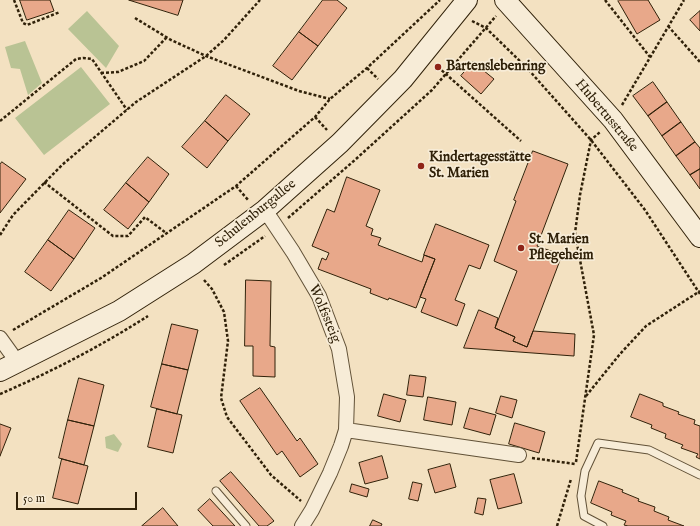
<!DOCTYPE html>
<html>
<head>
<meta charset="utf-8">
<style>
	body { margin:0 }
	#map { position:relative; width:700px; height:526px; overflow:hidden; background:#f3e1c1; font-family:"IM FELL English",serif }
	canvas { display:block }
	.scale { position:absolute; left:16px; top:492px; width:121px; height:18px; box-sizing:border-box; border:2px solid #302109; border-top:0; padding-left:5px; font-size:12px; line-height:14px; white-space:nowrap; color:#302109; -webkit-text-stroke:3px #f7ecd7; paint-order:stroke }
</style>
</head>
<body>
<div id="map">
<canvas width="700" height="526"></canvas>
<div class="scale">50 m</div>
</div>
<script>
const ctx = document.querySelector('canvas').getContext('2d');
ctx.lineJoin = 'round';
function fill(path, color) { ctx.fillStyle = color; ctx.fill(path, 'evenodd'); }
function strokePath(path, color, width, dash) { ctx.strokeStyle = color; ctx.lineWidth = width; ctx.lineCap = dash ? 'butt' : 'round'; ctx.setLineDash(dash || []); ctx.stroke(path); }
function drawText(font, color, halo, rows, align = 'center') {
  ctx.font = font + ' "IM FELL English",serif'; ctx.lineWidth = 3.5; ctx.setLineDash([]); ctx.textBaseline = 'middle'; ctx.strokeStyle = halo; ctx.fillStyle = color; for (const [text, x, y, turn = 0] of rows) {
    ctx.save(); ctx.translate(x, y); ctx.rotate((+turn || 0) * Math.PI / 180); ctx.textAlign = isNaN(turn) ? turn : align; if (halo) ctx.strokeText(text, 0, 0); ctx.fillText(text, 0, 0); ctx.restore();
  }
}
const green = new Path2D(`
	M 87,11 L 119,46 L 106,68 L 68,29 Z
	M 25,41 L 42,83 L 28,95 L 20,69 L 11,68 L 5,47 Z
	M 81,67 L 110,104 L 44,155 L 15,118 Z
	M 114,434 L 122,444 L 118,452 L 106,448 L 105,437 Z`);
const building = new Path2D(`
	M 20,0 L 50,0 L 54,11 L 27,20 Z
	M 129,0 L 183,0 L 178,15 Z
	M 323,0 L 337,0 L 347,8 L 318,46 L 299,32 Z
	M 619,0 L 648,0 L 660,20 L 637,34 L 618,1 Z
	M 700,11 L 700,31 L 690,20 Z
	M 299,32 L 318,46 L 292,80 L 273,66 Z
	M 473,62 L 494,79 L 481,94 L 461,76 Z
	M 653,82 L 667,102 L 648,116 L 633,96 Z
	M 226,95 L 250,114 L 228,141 L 205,121 Z
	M 667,102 L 681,122 L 662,136 L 648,116 Z
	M 205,121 L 228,141 L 207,168 L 182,147 Z
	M 681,122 L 695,142 L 676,156 L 662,136 Z
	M 695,142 L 700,148 L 700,169 L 690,175 L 676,156 Z
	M 533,151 L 568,164 L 537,246 L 562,255 L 527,347 L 513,341 L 515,337 L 495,328 L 517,271 L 494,261 L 516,201 L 514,200 Z
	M 148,157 L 169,174 L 149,202 L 126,183 Z
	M 2,162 L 26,179 L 0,213 L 0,165 Z
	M 700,169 L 700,189 L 690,175 Z
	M 347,177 L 380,190 L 366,226 L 373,229 L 371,235 L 381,238 L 378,245 L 422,262 L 424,255 L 435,259 L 416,308 L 389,298 L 388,300 L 370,293 L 371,289 L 318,269 L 322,258 L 326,260 L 329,253 L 312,246 L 327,209 L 334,212 Z
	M 126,183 L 149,202 L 128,229 L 104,210 Z
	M 69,210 L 95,228 L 74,259 L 48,240 Z
	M 436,224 L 489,245 L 480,269 L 469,265 L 455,300 L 465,304 L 457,326 L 421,312 L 426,299 L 420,297 L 435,259 L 424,255 Z
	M 48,240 L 74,259 L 51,291 L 25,272 Z
	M 246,280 L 271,281 L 270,346 L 275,347 L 275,377 L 253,376 L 253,346 L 245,346 Z
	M 479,310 L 498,318 L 495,328 L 515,337 L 513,341 L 527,347 L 533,331 L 575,334 L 574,356 L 464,348 Z
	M 172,324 L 198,330 L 188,370 L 162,364 Z
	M 162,364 L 188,370 L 177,414 L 151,407 Z
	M 410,375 L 426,377 L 423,397 L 407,395 Z
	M 79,378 L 104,385 L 94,426 L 68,420 Z
	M 260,388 L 297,441 L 300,438 L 318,464 L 300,477 L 282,451 L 277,455 L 240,401 Z
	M 384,394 L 406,400 L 400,422 L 378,416 Z
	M 640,394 L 663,403 L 663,406 L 679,412 L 678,414 L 695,420 L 694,424 L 700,426 L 700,459 L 696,457 L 698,454 L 681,448 L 683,445 L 665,438 L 666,434 L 651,428 L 652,425 L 631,417 Z
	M 501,396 L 517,400 L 512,418 L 496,413 Z
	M 428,397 L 456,402 L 452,425 L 424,420 Z
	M 470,408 L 496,415 L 490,435 L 464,428 Z
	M 157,409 L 182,415 L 173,453 L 148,447 Z
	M 68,420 L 94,426 L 84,465 L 59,458 Z
	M 515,423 L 545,432 L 539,453 L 509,444 Z
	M 0,424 L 11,428 L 0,456 Z
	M 382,456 L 388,478 L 365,484 L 359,463 Z
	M 62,459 L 88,466 L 78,504 L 53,498 Z
	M 450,464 L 456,487 L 435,493 L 428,470 Z
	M 231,472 L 274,521 L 267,526 L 259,526 L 220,481 Z
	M 514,474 L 522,503 L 498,509 L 490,480 Z
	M 599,481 L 623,490 L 622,492 L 639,499 L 638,501 L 655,507 L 654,511 L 669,517 L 668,520 L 684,526 L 628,526 L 624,525 L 626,521 L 611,515 L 612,512 L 591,503 Z
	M 413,482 L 422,484 L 418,501 L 409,499 Z
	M 352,484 L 369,489 L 367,497 L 350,492 Z
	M 478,498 L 486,499 L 483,515 L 475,513 Z
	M 210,499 L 235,526 L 213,526 L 198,510 Z
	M 163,508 L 178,526 L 142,526 Z
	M 373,520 L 382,524 L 381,526 L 370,526 Z`);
const path = new Path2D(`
	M 14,0 L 23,23 L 27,25 L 60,12
	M 605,0 L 650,57
	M 135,18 L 171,40 L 206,56 L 299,91 L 330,99
	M 472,21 L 486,28 L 527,68 L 591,140 L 645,210 L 700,294
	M 668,26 L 700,62
	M 438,67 L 521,141
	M 367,68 L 378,79
	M 101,73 L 118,72 L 144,61 L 167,37
	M 622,105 L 684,0
	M 315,117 L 327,130
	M 0,121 L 76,59 L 83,58 L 92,59 L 127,110
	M 44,182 L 113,236 L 128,236 L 145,217 L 166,233
	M 236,186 L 249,201
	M 288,218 L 356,159 L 432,90 L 496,16
	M 0,235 L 13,215 L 62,165 L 136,102 L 206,56 L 224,40 L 260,0
	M 224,265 L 265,236
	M 204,280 L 212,289 L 224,312 L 228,341 L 221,398 L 227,417 L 271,475 L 301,501
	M 13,330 L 101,278 L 236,186 L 315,117 L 330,99 L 367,68 L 440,0
	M 0,394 C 51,372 101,346 148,316
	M 586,396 L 620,354 L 646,326 L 700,291
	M 532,458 L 575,464
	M 576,462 L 594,335 L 575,233 L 580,195 L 591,140 L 600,132
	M 557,526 L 571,479`);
const lane = new Path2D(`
	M 216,491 L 246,526
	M 603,526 L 584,516 L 581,496 L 585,471 L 598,443 L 649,450 L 700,475`);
const street = new Path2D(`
	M 265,210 L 293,252 L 319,296 L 339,349 L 347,397 L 346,430 L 341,446 L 330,473 L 312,510 L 302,526
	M 0,338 L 18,363
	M 346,430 L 519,455`);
const secondary = new Path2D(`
	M 505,0 L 613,120 L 700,237
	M 0,371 L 119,311 L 193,264 L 265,210 L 340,143 L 403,79 L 467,0`);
const markers = [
	[438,67,4,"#8f2418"],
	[421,166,4,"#8f2418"],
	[521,248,4,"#8f2418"]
];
const poiNames = [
	["Bartenslebenring",446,67],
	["Kindertagesstätte",429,158],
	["St. Marien",429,174],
	["St. Marien",529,240],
	["Pflegeheim",529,256]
];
const streetNames = [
	["Hubertusstraße",606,116,50],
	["Schulenburgallee",256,214,-39],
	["Wolfssteig",324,314,67]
];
fill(green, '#b9c394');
fill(building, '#e8a88a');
strokePath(building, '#302109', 1);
strokePath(lane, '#615137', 9);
strokePath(street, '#615137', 16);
strokePath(secondary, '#302109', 22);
strokePath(path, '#302109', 2.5, [3, 2]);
strokePath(lane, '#f7ecd7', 7);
strokePath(street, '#f7ecd7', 14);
strokePath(secondary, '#f7ecd7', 20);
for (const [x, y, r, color] of markers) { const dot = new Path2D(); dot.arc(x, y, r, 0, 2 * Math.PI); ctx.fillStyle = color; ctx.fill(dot); strokePath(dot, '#f7ecd7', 1.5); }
drawText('bold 14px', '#302109', '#f7ecd7', poiNames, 'left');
drawText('14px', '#302109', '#f7ecd7', streetNames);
</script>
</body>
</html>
